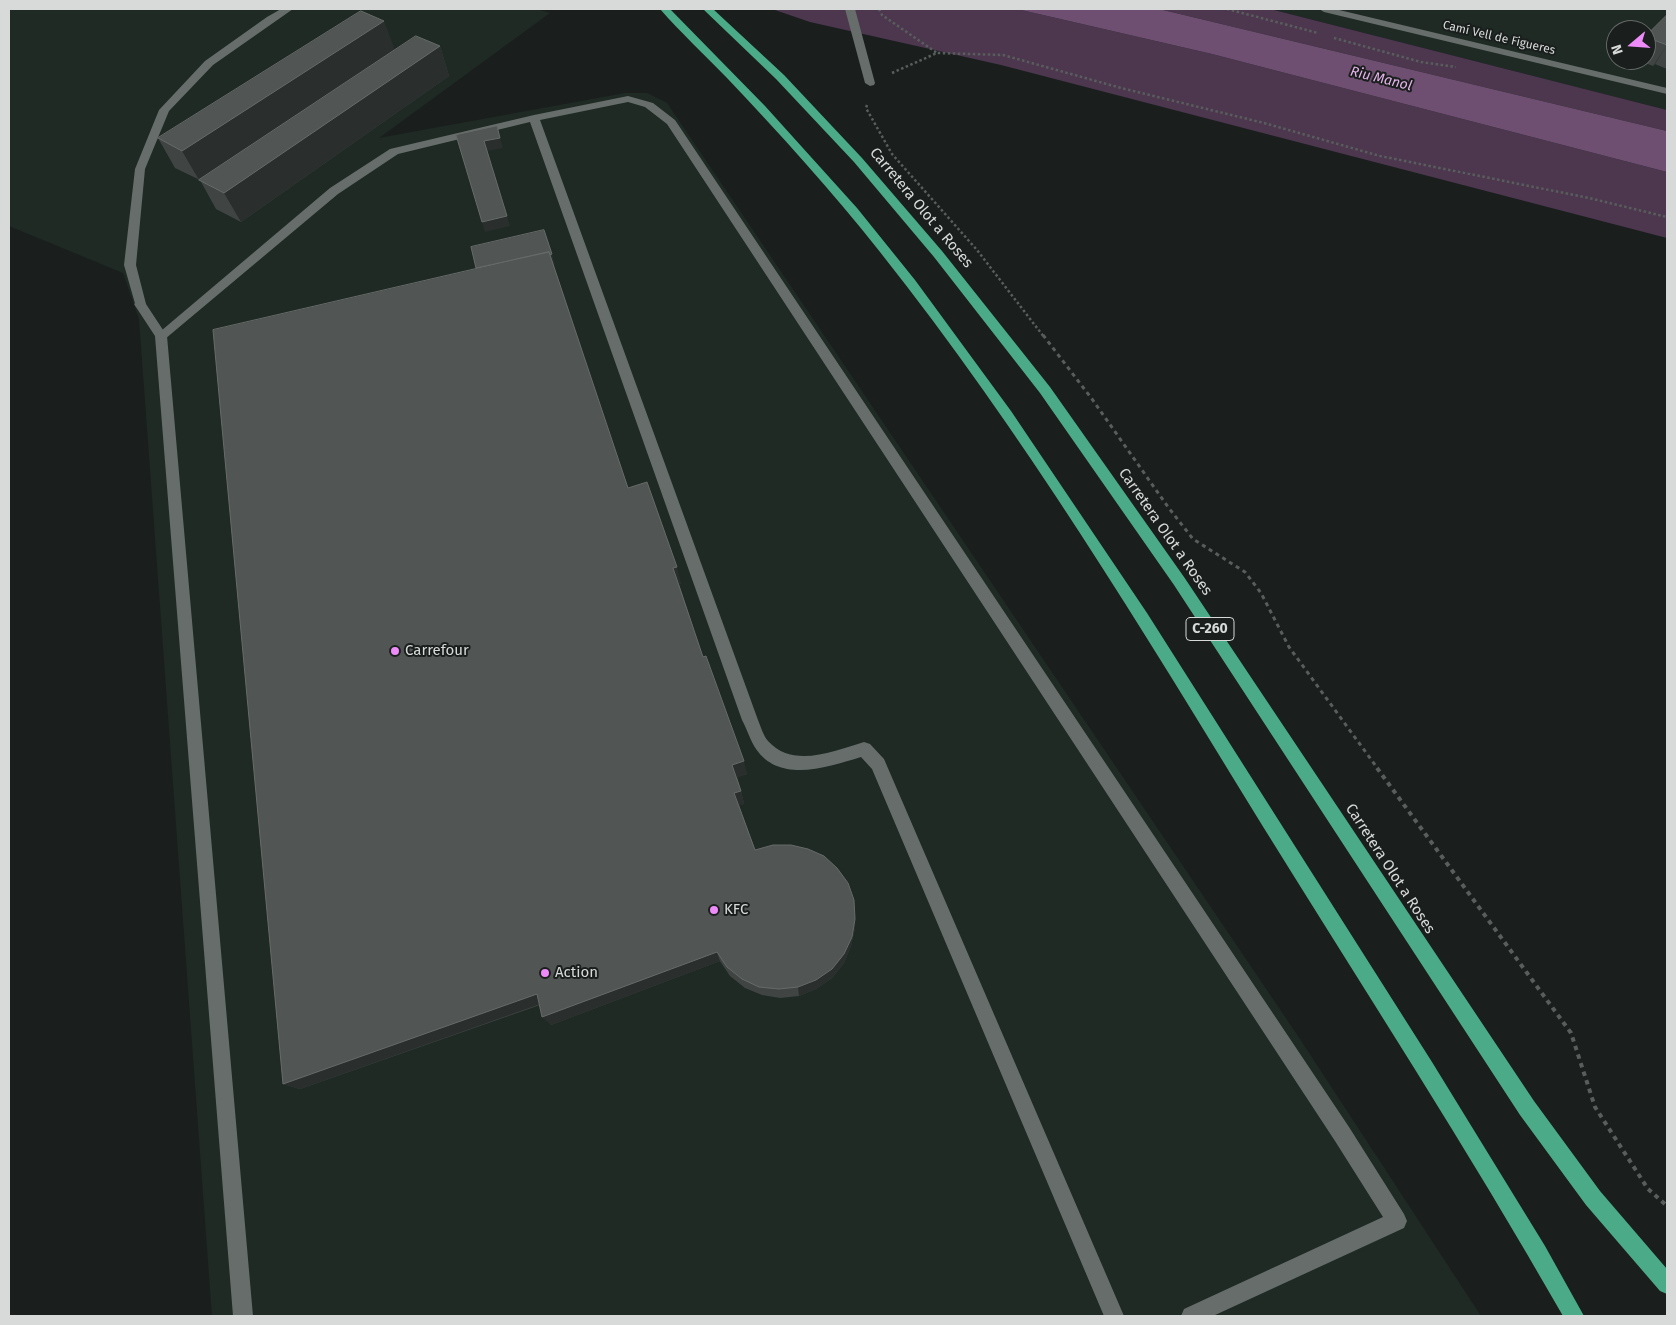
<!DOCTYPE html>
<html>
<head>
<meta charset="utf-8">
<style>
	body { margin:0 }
	#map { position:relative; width:1676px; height:1325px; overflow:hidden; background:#1a1f1d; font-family:"Fira Sans",sans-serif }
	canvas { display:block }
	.frame { position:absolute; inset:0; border:10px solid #d7dad8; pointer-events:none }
	.north { position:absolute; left:1606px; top:20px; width:50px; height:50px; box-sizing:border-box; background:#1a1f1d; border:1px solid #666a68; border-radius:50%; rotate:252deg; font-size:14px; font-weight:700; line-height:20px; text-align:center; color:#d7dad8 }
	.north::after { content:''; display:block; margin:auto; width:18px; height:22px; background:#ed8cf9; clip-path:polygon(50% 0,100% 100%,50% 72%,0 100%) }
</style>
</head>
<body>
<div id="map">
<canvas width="1676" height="1325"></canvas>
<div class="frame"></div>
<div class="north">N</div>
</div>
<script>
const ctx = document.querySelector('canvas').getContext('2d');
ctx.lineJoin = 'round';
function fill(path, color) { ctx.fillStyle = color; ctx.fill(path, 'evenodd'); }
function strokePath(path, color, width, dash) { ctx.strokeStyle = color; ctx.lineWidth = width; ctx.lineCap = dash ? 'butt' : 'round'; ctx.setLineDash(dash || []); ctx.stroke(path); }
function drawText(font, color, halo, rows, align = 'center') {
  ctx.font = font + ' "Fira Sans",sans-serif'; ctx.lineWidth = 4; ctx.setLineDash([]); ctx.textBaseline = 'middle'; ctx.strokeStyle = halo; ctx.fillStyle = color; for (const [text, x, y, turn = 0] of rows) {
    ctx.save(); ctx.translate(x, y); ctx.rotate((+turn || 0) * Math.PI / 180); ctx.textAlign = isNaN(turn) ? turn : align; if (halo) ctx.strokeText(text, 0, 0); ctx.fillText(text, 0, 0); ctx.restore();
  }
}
const built = new Path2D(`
	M 9,9 L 537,9 L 550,13 L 379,138 L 625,93 L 647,93 L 667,103 L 1298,1036 L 1481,1316 L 212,1316 L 139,319 L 123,273 L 9,226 Z
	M 1270,9 L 1667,9 L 1667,110 ZM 1616,30 L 1646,30 L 1646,60 L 1616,60 Z`);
const green = new Path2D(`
	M 772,9 L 1017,9 L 1212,54 L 1667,172 L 1667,238 L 1001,65 L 810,22 Z
	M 1159,9 L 1270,9 L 1667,110 L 1667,131 Z`);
const water = new Path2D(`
	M 1017,9 L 1159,9 L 1667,131 L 1667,172 L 1212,54 Z`);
const pathFar2 = new Path2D(`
	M 879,9 L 882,15 L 937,53
	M 1227,9 L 1318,33
	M 1334,38 L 1421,62 L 1456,67
	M 892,73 L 937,53 L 1003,55 L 1121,88 L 1264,123 L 1380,156 L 1589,198 L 1667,217
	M 867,105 L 866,108 L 892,154 L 977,250 L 1044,337`);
const pathFar1 = new Path2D(`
	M 1043,335 L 1092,399 L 1168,507 L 1193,539 L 1245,572 L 1261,593 L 1289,647 L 1378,769`);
const path = new Path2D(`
	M 1377,768 L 1571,1033 L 1595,1107 L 1648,1189 L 1667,1206`);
const lane = new Path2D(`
	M 281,9 L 293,9 L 213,65 L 169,111 L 145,169 L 136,265 L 146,304 L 140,308 L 136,307 L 124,265 L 135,169 L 159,110 L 205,61 L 267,17 Z
	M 845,9 L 855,9 L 875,83 L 874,85 L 870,86 L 865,83 Z
	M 628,96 L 653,103 L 675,120 L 1349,1127 L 1404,1214 L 1407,1221 L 1404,1228 L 1213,1316 L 1181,1316 L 1184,1309 L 1383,1217 L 1335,1141 L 667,124 L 645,107 L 628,102 L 540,120 L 758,720 C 761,727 763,735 768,741 C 793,769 834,751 864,742 L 870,744 L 884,759 L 1124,1316 L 1104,1316 L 872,769 L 861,757 C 828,767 780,784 756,749 C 750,740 747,729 742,720 L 530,122 L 398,154 L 338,194 L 165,339 L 161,340 L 155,336 L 330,188 L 390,149 L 534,115 Z`);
const street = new Path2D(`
	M 1319,9 L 1335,9 L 1667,88 L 1667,94 L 1324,12 Z
	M 140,300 L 144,301 L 167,336 L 253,1316 L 233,1316 L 155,336 L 134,304 Z`);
const highway = new Path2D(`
	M 660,9 L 670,9 L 765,106 L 857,208 L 915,280 L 1011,411 L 1147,613 L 1432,1062 L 1545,1246 L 1584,1316 L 1563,1316 C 1468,1149 1363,988 1262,825 C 1142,629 1023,432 880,252 C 832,191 780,134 727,78 C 705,55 681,33 660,9 Z
	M 703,9 L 713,9 L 784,75 L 862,158 L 942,251 L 1050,387 L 1184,577 L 1534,1101 L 1600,1191 L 1667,1269 L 1667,1294 L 1660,1291 L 1586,1205 L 1520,1115 L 1174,585 L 1040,393 L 934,257 L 854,162 L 776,79 Z`);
const wall = new Path2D(`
	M 1667,15 L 1667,69 L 1655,64 L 1653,66 L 1638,60 L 1646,60 L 1646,36 Z
	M 440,46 L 449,76 L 241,222 L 216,209 L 200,180 L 175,168 L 158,138 L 394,50 Z
	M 553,264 L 628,488 L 681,584 L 679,584 L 703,657 L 747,774 L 737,777 L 741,791 L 744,804 L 739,805 L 755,850 L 855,919 L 855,928 L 851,946 L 844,963 L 832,978 L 816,989 L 799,996 L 780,998 L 762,995 L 745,988 L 730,976 L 720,961 L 551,1025 L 540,1005 L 300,1089 L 283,1084 L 213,330 L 555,264 Z`);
const shadedWall = new Path2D(`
	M 384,21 L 395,50 L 199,180 L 182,151 Z
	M 1667,45 L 1655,64 L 1653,66 Z
	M 440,46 L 449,76 L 241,222 L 224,193 Z
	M 500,138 L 503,148 L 487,151 L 484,141 Z
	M 507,216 L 510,226 L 485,232 L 482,222 Z
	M 552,254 L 555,264 L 517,273 L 479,278 L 476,268 L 513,260 Z
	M 677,567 L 681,584 L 677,585 L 673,568 Z
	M 744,761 L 747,774 L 735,778 L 732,765 Z
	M 741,791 L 744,804 L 737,806 L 734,793 Z
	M 855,919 L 855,928 L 851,946 L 844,963 L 832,978 L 816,989 L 799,996 L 798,987 Z
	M 717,952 L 720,961 L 551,1025 L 542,1017 Z
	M 537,994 L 546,1002 L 300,1089 L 283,1084 Z`);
const building = new Path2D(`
	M 361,11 L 384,21 L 182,151 L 158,138 Z
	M 1667,15 L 1667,45 L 1646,37 L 1646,36 Z
	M 416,36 L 440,46 L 224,193 L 199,180 Z
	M 497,126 L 500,138 L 484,141 L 507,216 L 482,222 L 456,135 Z
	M 544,230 L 552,254 L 550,255 L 549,252 L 476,268 L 471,247 Z
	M 549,252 L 628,488 L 647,482 L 677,567 L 673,568 L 703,657 L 706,656 L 744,761 L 732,765 L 741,791 L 734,793 L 755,850 L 773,845 L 791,845 L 808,849 L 824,856 L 837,868 L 848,883 L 854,900 L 855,919 L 852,937 L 844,954 L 832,969 L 816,980 L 798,987 L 779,989 L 759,987 L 742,979 L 727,967 L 717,952 L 542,1017 L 537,994 L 283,1084 L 213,330 Z`);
const markers = [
	[395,651,5,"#ed8cf9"],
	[714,910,5,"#ed8cf9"],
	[545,973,5,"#ed8cf9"]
];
const farStreetnames = [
	["Camí Vell de Figueres",1499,38,13]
];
const farWaternames = [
	["Riu Manol",1381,79,14]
];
const shields = [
	[1210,629,48]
];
const shieldNames = [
	["C-260",1210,629]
];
const streetNames = [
	["Carretera Olot a Roses",921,208,50],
	["Carretera Olot a Roses",1165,532,55],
	["Carretera Olot a Roses",1390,869,57]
];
const poiNames = [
	["Carrefour",405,651],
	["KFC",724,910],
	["Action",555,973]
];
fill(built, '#1f2a25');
fill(green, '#4c374f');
fill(water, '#6e4f71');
strokePath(pathFar2, '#595e5c', 2.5, [2.5, 2.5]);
strokePath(pathFar1, '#595e5c', 3, [4, 4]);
strokePath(path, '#595e5c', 4, [4.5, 4.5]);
fill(lane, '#676d6a');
fill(street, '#676d6a');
fill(highway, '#4baa87');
fill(wall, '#404543');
fill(shadedWall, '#2a2f2d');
fill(building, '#515553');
strokePath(building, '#666a68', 1);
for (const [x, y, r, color] of markers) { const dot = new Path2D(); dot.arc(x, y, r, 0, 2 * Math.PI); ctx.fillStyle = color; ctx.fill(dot); strokePath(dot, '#1a1f1d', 2); }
drawText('12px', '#d7dad8', '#1a1f1d', farStreetnames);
drawText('italic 14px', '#e5b2eb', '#1a1f1d', farWaternames);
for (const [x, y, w] of shields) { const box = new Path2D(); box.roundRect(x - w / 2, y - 11.5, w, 23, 4); ctx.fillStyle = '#1a1f1d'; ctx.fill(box); strokePath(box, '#d7dad8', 1); }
drawText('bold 14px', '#d7dad8', null, shieldNames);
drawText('15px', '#d7dad8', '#1a1f1d', streetNames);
drawText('15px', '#d7dad8', '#1a1f1d', poiNames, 'left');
</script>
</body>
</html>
